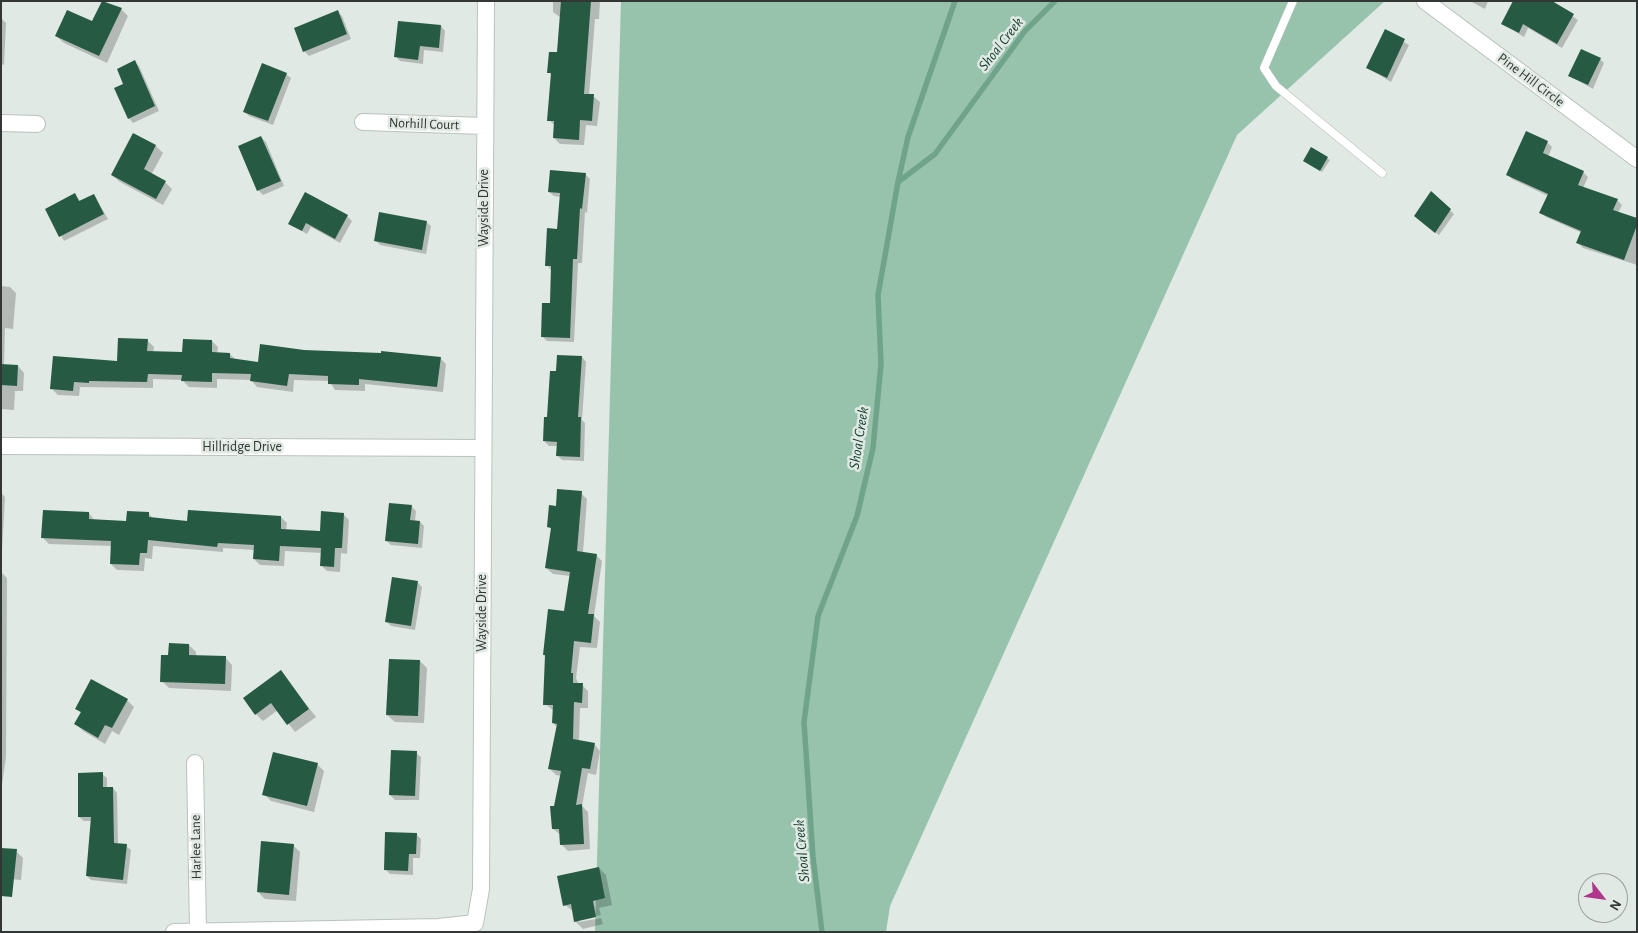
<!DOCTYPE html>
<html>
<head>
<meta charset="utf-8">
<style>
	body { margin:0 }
	#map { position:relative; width:1638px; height:933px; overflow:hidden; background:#e0e9e4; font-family:"Alegreya Sans",sans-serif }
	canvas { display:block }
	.frame { position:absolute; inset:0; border:2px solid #323634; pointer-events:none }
	.north { position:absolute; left:1578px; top:873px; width:50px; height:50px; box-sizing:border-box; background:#e0e9e4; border:1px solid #9aa19e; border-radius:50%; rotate:120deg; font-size:14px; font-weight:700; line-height:20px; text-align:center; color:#323634 }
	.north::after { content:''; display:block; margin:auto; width:18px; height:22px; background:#af368b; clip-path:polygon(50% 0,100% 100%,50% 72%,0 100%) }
</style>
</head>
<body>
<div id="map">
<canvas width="1638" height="933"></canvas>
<div class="frame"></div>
<div class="north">N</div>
</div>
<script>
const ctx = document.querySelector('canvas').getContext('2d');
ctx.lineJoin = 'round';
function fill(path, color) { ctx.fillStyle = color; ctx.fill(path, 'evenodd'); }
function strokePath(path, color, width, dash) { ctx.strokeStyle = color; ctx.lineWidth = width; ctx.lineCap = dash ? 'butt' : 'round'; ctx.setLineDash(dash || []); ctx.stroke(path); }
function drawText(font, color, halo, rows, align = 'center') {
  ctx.font = font + ' "Alegreya Sans",sans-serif'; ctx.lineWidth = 5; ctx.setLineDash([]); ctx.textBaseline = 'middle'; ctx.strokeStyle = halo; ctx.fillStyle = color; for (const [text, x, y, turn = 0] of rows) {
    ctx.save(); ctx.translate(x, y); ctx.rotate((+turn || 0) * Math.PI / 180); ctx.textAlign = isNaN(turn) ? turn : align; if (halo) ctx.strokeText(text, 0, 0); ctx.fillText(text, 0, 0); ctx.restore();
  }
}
const green = new Path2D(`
	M 621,1 L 1385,1 L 1237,135 L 890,906 L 886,932 L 595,932 Z`);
const shadow = new Path2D(`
	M 103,1 L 121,9 L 128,16 L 107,63 L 64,43 L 56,36 L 93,23 Z
	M 553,1 L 600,1 L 599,19 L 595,19 L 589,95 L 593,96 L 600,102 L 597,126 L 586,125 L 584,145 L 560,144 L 554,138 L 555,126 L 549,120 L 552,76 L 549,72 L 558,54 L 561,18 L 553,12 Z
	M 1470,1 L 1488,1 L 1485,9 Z
	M 1550,1 L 1578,20 L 1562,48 L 1528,28 L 1524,37 L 1503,24 Z
	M 337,12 L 342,16 L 351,39 L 309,56 L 304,51 Z
	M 1,18 L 6,23 L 4,65 L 1,64 Z
	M 441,26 L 445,31 L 443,52 L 424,50 L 423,64 L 400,61 L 396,57 Z
	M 1386,31 L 1409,45 L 1391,82 L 1368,68 Z
	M 1600,59 L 1604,63 L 1593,89 L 1570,76 Z
	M 134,62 L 139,66 L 159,111 L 133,123 L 129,118 Z
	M 286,74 L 291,78 L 273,125 L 249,116 L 244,111 Z
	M 1527,133 L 1547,142 L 1552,147 L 1548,157 L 1583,172 L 1588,177 L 1583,188 L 1617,200 L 1622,205 L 1618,213 L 1637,220 L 1637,265 L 1583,248 L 1578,243 L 1582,233 L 1546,217 L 1541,213 L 1548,196 L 1512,179 L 1507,174 Z
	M 134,134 L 156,146 L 163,153 L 151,175 L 165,182 L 172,189 L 163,205 L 120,182 L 112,175 Z
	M 261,137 L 266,142 L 284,186 L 263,195 L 258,190 Z
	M 1311,149 L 1330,160 L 1322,172 L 1306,162 Z
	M 585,174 L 590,179 L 587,213 L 585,212 L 582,263 L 578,263 L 574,342 L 547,341 L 542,336 L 551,305 L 551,270 L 547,265 L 558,230 L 561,197 L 554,196 L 549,192 Z
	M 1431,193 L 1454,214 L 1439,235 L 1419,220 Z
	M 75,195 L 81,202 L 94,195 L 108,219 L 64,241 L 46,209 Z
	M 347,216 L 352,221 L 340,243 L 311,227 L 307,234 L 290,224 Z
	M 426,222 L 431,226 L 426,254 L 380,245 L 375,240 Z
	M 1,286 L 10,287 L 16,293 L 13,329 L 5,328 L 4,366 L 18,366 L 24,373 L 23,391 L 15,391 L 14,410 L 1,409 Z
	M 147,340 L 154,347 L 153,353 L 184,353 L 212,341 L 218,347 L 217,354 L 230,354 L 236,360 L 259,364 L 304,352 L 440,358 L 446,364 L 443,392 L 365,384 L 365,391 L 335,390 L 329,381 L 294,380 L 293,392 L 257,387 L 251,380 L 217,379 L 217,388 L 189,387 L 182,380 L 153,379 L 153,388 L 80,387 L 79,396 L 58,395 L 51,388 L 118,363 Z
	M 582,357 L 586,362 L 582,420 L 585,423 L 584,461 L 562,460 L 558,456 L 558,446 L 549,446 L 544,441 L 548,418 L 557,373 Z
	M 1,493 L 5,497 L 1,569 Z
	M 581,493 L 587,499 L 583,553 L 596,555 L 602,561 L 594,616 L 600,622 L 597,648 L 580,647 L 576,678 L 579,685 L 582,685 L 588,691 L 588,708 L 580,708 L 579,742 L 594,744 L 600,751 L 596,775 L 588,773 L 582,806 L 588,812 L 590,849 L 568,851 L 562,845 L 561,835 L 553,829 L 561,776 L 556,775 L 550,769 L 557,727 L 553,723 L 554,711 L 545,704 L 546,657 L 544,655 L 565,612 L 570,576 L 553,574 L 546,568 L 552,530 L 549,527 L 557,507 Z
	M 411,506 L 416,511 L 415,521 L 420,522 L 424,526 L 422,548 L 391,545 L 386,540 Z
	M 89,513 L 95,521 L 127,522 L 148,513 L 153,518 L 188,522 L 281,517 L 287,523 L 286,531 L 322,532 L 343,514 L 349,520 L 347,554 L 341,553 L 340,572 L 327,571 L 321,565 L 322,553 L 285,551 L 284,566 L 260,565 L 254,559 L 254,550 L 223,548 L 223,552 L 153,546 L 152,559 L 145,558 L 144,571 L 117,570 L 111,564 L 112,546 L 49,544 L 43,538 Z
	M 1,572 L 7,578 L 6,757 L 1,792 Z
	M 417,582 L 422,587 L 415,630 L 391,626 L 386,621 Z
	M 189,645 L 196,652 L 196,656 L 225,657 L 232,665 L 231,691 L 169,688 L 162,681 L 170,656 Z
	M 420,661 L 427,668 L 424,723 L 395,722 L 387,715 Z
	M 281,672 L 316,717 L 295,732 L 278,710 L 263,721 L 256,714 Z
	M 127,700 L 134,707 L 119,735 L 112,731 L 105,744 L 83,731 L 76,724 L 81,713 L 76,708 Z
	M 416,753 L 421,757 L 419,800 L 395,800 L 390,795 Z
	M 317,764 L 324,771 L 314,812 L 271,801 L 264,794 Z
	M 102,774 L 107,778 L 107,788 L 113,788 L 117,793 L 118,845 L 126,846 L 131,850 L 127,884 L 91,880 L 87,876 L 92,821 L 84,821 L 79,817 Z
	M 416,834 L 421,839 L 420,858 L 413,858 L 413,875 L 390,874 L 385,869 Z
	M 293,845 L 300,852 L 296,901 L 265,899 L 258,892 Z
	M 16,851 L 23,858 L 21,880 L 1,878 Z
	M 599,868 L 606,875 L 612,905 L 599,908 L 601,915 L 579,920 L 579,922 L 601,918 L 603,924 L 583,929 L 575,921 L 574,912 L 565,905 Z`);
const stream = new Path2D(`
	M 898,182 L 935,154 L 1025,31 L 1055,1
	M 822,932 L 813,857 L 804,722 L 818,616 L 857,516 L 873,448 L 881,364 L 878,295 L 898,182 L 908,137 L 955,1`);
const building = new Path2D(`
	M 102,1 L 122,8 L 99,56 L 55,36 L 67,10 L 92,21 Z
	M 561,1 L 591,1 L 584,94 L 594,94 L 592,121 L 580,120 L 579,140 L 553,138 L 554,121 L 547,121 L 551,73 L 547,73 L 549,52 L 557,52 Z
	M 1513,1 L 1552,1 L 1574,14 L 1557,44 L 1523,24 L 1519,33 L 1501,24 Z
	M 338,10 L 347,34 L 303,52 L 294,28 Z
	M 398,21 L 441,25 L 439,48 L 420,46 L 418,60 L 394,57 Z
	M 1385,29 L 1405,39 L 1387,78 L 1366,68 Z
	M 1581,49 L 1601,58 L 1588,85 L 1568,76 Z
	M 135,60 L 155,106 L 128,119 L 114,88 L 123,84 L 117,69 Z
	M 262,63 L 287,73 L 268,121 L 243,112 Z
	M 1526,131 L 1548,141 L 1543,153 L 1584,171 L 1578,185 L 1618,199 L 1613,210 L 1637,218 L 1637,225 L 1624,260 L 1576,243 L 1581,231 L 1539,213 L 1548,194 L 1506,175 Z
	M 133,133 L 156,145 L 144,169 L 166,181 L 156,199 L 111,175 Z
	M 261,136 L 281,181 L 257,191 L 238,146 Z
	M 1311,147 L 1328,157 L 1320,171 L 1303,161 Z
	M 550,170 L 586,173 L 582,209 L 580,208 L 577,259 L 573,259 L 570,338 L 541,337 L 542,303 L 550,303 L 551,266 L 545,266 L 547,228 L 557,229 L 560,193 L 548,192 Z
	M 1431,191 L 1451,209 L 1435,233 L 1414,216 Z
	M 305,192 L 348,215 L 335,239 L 306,223 L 302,231 L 288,224 Z
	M 75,193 L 79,201 L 94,194 L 104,214 L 59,237 L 45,209 Z
	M 379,212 L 427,221 L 422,250 L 374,241 Z
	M 118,338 L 148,339 L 147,351 L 182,352 L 183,339 L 212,340 L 212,352 L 230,353 L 230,358 L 258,362 L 260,344 L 304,350 L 381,353 L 381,351 L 441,357 L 437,387 L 359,379 L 359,385 L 328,384 L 328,376 L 289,374 L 287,386 L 250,381 L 251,374 L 212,373 L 212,382 L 181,381 L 182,375 L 148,374 L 147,382 L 89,381 L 89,383 L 74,382 L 73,391 L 50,389 L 53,356 L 117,361 Z
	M 557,355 L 582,356 L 578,417 L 581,417 L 580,457 L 556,456 L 557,442 L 543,441 L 544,417 L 547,417 L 550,371 L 556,371 Z
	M 1,364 L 18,365 L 17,386 L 1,385 Z
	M 557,489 L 582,491 L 577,551 L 597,554 L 588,614 L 594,614 L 591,643 L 574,641 L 571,673 L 573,673 L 573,683 L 583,683 L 582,703 L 574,702 L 573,739 L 595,743 L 590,769 L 582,768 L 576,805 L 582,804 L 584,844 L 560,845 L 559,829 L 552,829 L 550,806 L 554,806 L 561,771 L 548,769 L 557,724 L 552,723 L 553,705 L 543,705 L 545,655 L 543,655 L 548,609 L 564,611 L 570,572 L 545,568 L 551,528 L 547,527 L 549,505 L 556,506 Z
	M 389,503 L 412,505 L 410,520 L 420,521 L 418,544 L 385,541 Z
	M 43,510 L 89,512 L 89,519 L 126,521 L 127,511 L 149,512 L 149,517 L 187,521 L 188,510 L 281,516 L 281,529 L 320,531 L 321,511 L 344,513 L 342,548 L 335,548 L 334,567 L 320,566 L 321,548 L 280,546 L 279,561 L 253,559 L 254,545 L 218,543 L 217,547 L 148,540 L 147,553 L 140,553 L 139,565 L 110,564 L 111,541 L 41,538 Z
	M 392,577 L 418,581 L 411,626 L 385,622 Z
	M 169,643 L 189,644 L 189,655 L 226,656 L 225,684 L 160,682 L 161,655 L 168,655 Z
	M 389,659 L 420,660 L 418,716 L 386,715 Z
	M 281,670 L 309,709 L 287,725 L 271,703 L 255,715 L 243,698 Z
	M 91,679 L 128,699 L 112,728 L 105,725 L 98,738 L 74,724 L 81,712 L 75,709 Z
	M 391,750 L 417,751 L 415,796 L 389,795 Z
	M 273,752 L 318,763 L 307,806 L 262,795 Z
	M 103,772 L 103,787 L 113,787 L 114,843 L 127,844 L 123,880 L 86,876 L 91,817 L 78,817 L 78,773 Z
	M 385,832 L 417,833 L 416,854 L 409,854 L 408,871 L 384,870 Z
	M 261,841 L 294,844 L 289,895 L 257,892 Z
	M 1,848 L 17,849 L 12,897 L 1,896 Z
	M 599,867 L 605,898 L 593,901 L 596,917 L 574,922 L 571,904 L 563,906 L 557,876 Z`);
const lane = new Path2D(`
	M 1293,1 L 1264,68 L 1276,86 L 1382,173`);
const street = new Path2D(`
	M 1425,1 L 1637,159
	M 363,122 L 485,126
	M 1,123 L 37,124
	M 1,446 L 483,448
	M 195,763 L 198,931
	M 174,932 L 439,927 L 475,923 L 481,889 L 486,1`);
const streetNames = [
	["Pine Hill Circle",1531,80,37],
	["Norhill Court",424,124,2],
	["Wayside Drive",484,208,-90],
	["Hillridge Drive",242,447],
	["Wayside Drive",482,613,-90],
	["Harlee Lane",196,847,-91]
];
const waterNames = [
	["Shoal Creek",1001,44,-52],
	["Shoal Creek",859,438,-81],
	["Shoal Creek",802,851,-95]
];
fill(green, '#97c3ac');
fill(shadow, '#0003');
strokePath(stream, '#70a48a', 5.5);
fill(building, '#275a43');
strokePath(lane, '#b9c2bd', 9);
strokePath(street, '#b9c2bd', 18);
strokePath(lane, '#fff', 8);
strokePath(street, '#fff', 16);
drawText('14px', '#323634', '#e0e9e4', streetNames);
drawText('italic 15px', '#133e2c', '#e0e9e4', waterNames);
</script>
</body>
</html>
